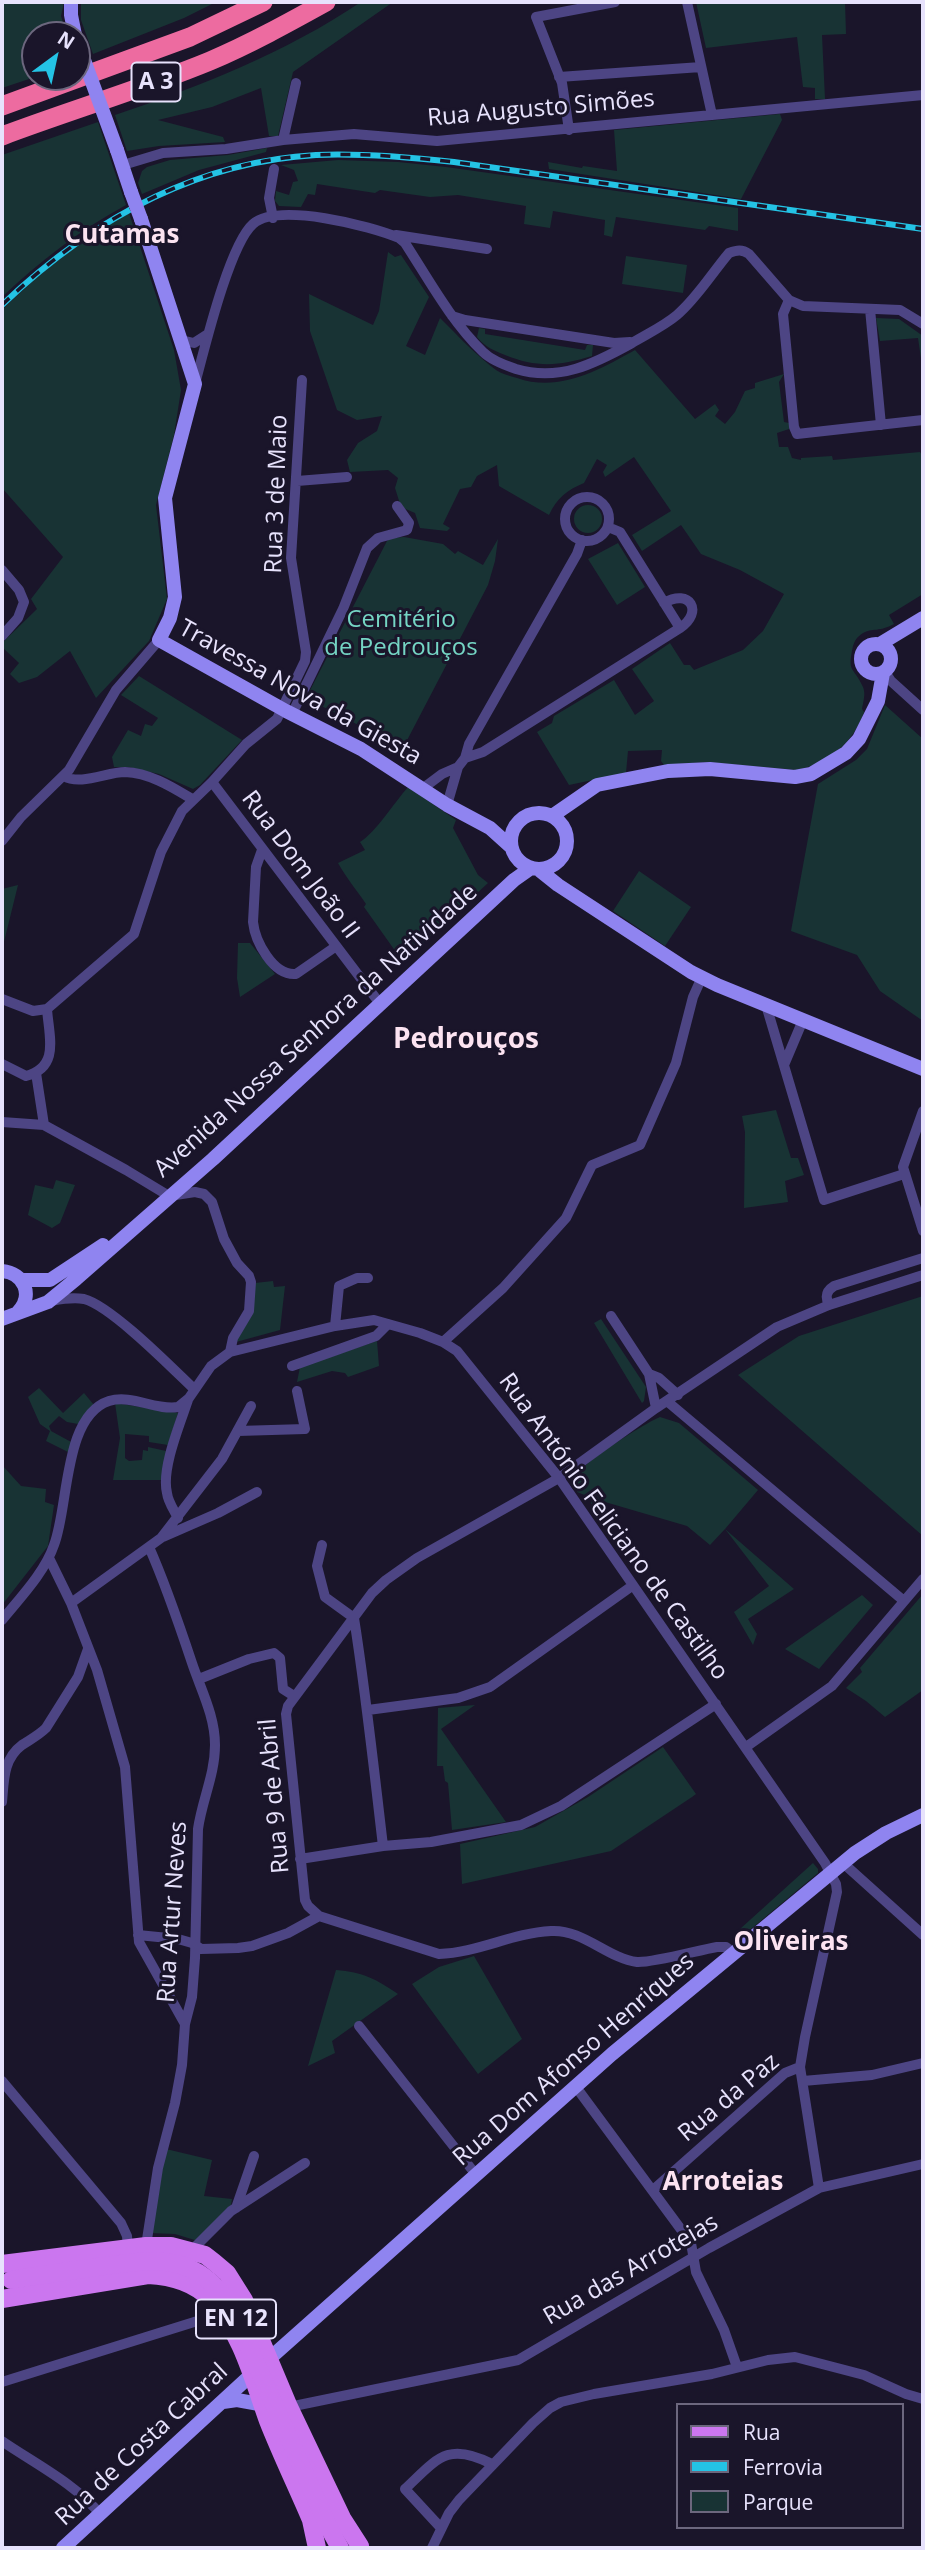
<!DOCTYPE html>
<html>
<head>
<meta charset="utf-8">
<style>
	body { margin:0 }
	#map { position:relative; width:925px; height:2550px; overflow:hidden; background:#1a152a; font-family:"Open Sans",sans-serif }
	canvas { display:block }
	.frame { position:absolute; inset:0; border:4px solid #e7e2fc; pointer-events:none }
	.legend { position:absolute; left:676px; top:2403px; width:228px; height:126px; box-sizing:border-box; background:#1a152a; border:2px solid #6c677e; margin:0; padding:9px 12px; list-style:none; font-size:21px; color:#e7e2fc }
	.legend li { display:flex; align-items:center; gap:14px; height:35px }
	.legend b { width:35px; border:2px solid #6c677e }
	.north { position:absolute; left:21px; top:21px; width:70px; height:70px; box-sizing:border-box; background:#1a152a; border:2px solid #6c677e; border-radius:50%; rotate:33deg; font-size:19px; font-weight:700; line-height:28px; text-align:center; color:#e7e2fc }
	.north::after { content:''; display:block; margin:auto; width:24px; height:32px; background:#24c3e5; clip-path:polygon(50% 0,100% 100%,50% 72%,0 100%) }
</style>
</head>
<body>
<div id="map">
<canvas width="925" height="2550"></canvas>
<div class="frame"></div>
<ul class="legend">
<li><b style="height:9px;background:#cb76ef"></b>Rua</li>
<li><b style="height:9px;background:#24c3e5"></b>Ferrovia</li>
<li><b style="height:19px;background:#183334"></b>Parque</li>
</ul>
<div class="north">N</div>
</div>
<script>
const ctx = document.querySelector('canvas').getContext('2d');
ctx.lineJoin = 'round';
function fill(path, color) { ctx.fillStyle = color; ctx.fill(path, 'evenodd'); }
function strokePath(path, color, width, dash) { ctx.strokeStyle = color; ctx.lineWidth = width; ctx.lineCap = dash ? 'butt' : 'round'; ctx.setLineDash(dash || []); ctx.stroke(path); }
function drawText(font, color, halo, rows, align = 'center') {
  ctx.font = font + ' "Open Sans",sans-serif'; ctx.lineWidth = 6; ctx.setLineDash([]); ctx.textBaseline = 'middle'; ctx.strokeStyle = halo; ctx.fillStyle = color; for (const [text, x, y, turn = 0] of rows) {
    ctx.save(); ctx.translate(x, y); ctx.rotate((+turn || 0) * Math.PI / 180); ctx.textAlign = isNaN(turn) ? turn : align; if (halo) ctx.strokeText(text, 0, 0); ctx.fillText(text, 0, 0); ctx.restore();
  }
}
const green = new Path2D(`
	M 2,2 L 64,2 L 61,16 L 67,35 L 35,35 L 35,77 L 2,88 Z
	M 81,2 L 168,4 L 216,2 L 184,18 L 93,54 L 81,20 Z
	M 361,2 L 393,2 L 293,72 L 278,136 L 269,136 L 261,88 L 212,107 L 158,120 L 223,137 L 225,142 L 159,146 L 127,151 L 115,115 C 201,86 285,53 361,2 Z
	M 696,2 L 845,2 L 846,34 L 822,35 L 825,99 L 815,99 L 815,88 L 803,87 L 797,37 L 706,48 Z
	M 780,114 L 782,120 L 741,199 L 549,169 L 548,162 L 582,168 L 583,166 L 617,171 L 614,130 Z
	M 98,122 L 126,205 C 80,230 40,261 2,297 L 2,155 Z
	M 267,148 L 266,152 L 199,170 L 142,194 L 138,183 L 142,171 L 147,167 L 170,160 L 228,155 Z
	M 338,160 L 398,162 L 446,167 L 738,208 L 738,231 L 709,226 L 705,230 L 616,217 L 612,237 L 604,235 L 605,220 L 553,211 L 550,228 L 524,224 L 526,206 L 458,195 L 430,197 L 380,190 L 375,193 L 317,184 L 315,195 L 308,194 L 301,207 L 279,206 L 275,201 L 276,191 L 289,195 L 293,182 L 298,181 L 294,170 L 281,165 Z
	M 129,213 L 174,350 L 181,390 L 174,435 L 156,505 L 167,599 L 149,641 L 96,698 L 70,651 L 37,677 L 19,683 L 10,674 L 19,663 L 2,647 L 2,643 L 37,609 L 31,599 L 63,557 L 2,488 L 2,310 C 42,271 80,241 129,213 Z
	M 388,252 L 395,257 L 401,255 L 429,297 L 406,346 L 425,355 L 440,318 C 458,336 476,355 496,370 C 502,374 510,376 517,378 C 559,393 599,370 635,350 L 695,419 L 715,404 L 719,410 L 715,416 L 725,424 L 735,412 L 745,391 L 755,388 L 755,383 L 784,374 L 779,382 L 784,422 L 789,423 L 789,429 L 777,433 L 779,447 L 788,447 L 792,458 L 801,460 L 801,458 L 832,456 L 833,460 L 920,452 L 923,457 L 923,594 L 889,615 L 894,624 C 880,632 872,628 863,633 C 857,637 855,640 853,646 C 847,674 853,665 863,687 C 866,694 863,702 862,709 L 864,712 C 853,743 829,763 797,770 L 707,762 L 664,765 L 661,761 L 662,750 L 628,751 L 626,773 L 569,785 L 537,732 L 552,723 L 554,716 L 614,680 L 635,715 L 654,701 L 632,669 L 670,643 L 684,665 L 690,665 L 694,670 L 743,650 L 763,631 L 784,594 L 740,570 L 701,554 L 681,525 L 642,551 L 632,535 L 671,511 L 634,457 L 605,477 L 603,472 L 607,465 L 597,459 L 584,483 C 567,490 557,498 549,515 L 499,486 L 497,465 L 477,476 L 471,487 L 460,489 L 443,524 L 450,528 L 447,531 L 420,528 L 415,513 L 401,507 L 395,488 L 398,478 L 388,470 L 350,472 L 347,460 L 358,443 L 377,431 L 382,416 L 357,420 L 337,410 L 310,331 L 309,294 L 373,325 L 379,311 Z
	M 626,256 L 687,265 L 683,293 L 622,284 Z
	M 876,318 L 899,319 L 923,336 L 923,372 L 918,338 L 880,341 Z
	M 479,328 L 485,329 L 485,334 L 585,350 L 587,345 L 593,345 L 592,356 C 559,366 537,368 505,355 C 493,350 485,347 477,337 Z
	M574 519a14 14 0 1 1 28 0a14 14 0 1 1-28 0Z
	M 404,537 L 443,544 L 455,554 L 458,551 L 483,565 L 498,539 L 495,561 L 488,585 L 403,748 L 306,698 L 387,541 L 391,538 Z
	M 618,543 L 645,587 L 617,605 L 588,559 Z
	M 139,676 L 242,740 L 200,785 L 193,789 L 159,774 L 128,767 L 114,767 L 112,757 L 128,730 L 141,736 L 145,724 L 152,726 L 158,718 L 121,695 Z
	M 885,705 L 923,739 L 923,1021 L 880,991 L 857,955 L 791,931 L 818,784 L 856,760 L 867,749 Z
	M 408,787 L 456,820 L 453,828 L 478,875 L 488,883 L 403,962 L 364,907 L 366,904 C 356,889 347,879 338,863 L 365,850 L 360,842 C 376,832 394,803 408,787 Z
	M 639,871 L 691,907 L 665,946 L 613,911 Z
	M 18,885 L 2,950 L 2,889 Z
	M 238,943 L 250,943 L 275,974 L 240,997 L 237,978 Z
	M 776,1110 L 791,1158 L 798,1158 L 804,1175 L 785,1181 L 788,1202 L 744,1208 L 745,1132 L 742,1116 Z
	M 56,1180 L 75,1185 L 60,1223 L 52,1228 L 28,1215 L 35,1185 L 53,1189 Z
	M 273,1281 L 274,1287 L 285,1286 L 280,1330 L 236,1342 L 255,1283 Z
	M 923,1296 L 923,1536 L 738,1375 L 799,1336 Z
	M 601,1319 L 646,1387 L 644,1401 L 642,1403 L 594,1323 Z
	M 377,1341 L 379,1366 L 348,1377 L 345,1373 L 332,1371 L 297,1382 L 300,1367 Z
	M 39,1388 L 63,1413 L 84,1393 L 94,1405 L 78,1424 L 67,1422 L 59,1416 L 49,1426 L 51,1431 L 73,1443 L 70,1453 L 46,1441 L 50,1431 L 40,1424 L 28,1397 Z
	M 115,1403 L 178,1413 L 168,1445 L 149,1442 L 149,1436 L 125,1434 L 125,1458 L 129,1461 L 142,1460 L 143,1450 L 148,1451 L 148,1447 L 166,1451 L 162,1480 L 113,1480 L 120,1438 Z
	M 660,1417 L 679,1423 L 758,1490 L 725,1529 L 794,1589 L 748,1619 L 757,1634 L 753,1645 L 734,1612 L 769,1586 L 725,1529 L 710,1545 L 687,1526 L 605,1502 L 599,1507 L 591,1504 L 592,1498 L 577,1492 C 576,1485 576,1477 581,1470 C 589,1459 645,1423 660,1417 Z
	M 2,1465 L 21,1486 L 46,1489 L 45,1502 L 54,1505 L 48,1546 L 2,1605 Z
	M 923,1594 L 923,1690 L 885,1717 L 866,1701 L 846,1688 L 862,1672 L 860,1668 Z
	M 862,1595 L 873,1605 L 819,1669 L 785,1649 Z
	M 475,1705 L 441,1729 L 506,1822 L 452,1830 L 448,1783 L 445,1781 L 443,1766 L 437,1766 L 438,1708 Z
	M 663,1747 L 696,1794 L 692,1797 L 611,1851 L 462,1884 L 460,1844 L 535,1827 L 588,1797 Z
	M 813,1863 L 818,1869 L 818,1873 L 745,1934 L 740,1929 Z
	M 474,1956 L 522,2039 L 478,2074 L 412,1984 L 439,1967 Z
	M 336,1970 C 363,1972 376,1979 398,1994 L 332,2041 L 335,2053 L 308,2066 Z
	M 166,2149 L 212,2160 L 204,2196 L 232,2199 L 231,2205 L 198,2241 L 175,2234 L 150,2233 Z`);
const street = new Path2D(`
	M 687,2 L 712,115
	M 559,77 L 701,67
	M 569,130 L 562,83 L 536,17 L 615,2
	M 283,140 L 296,83
	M 123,165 L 163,153 L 226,149 L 283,140 L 354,134 L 437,141 L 923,95
	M 273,218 L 269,198 L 274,169
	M 396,235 L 487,249
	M 789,300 L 783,314 L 794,427 L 797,434 L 923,420
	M 870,309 L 881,425
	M 452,316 L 465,320 L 614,343 L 630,342
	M 181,340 L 194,343 L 208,334
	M 195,384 C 204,351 229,245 253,224 C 278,202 371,226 399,238 L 405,243 C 429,280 451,321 483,352 C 491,360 504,365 516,369 C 559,382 594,364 632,343 C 647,334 664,326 677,315 C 697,298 712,273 729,253 C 737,250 742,249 749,254 L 789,300 L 803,306 L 900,310 L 923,324
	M 297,481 L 347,477
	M565 519a22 22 0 1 1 44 0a22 22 0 1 1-44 0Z
	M 2,570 L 19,590 L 24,602 L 18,618 L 2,636
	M 664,603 C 690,588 704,612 680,628
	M 885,672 L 891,681 L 923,710
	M 292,714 L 343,609 L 367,548 L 378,538 L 407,530 L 409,523 L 397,506
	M 465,758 L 483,752 L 680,628 L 620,532 L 608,527
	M 64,776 C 80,786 107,772 125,772 C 150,773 172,787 192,799
	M 212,782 L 381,1005
	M 422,789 L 442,774 L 458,767
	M 447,805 L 458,767 L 465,758 L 469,744 L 577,554 L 582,540
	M 2,841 L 21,817 L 69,770 L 116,690 L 159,640
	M 262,850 L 256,867 L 253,922 C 255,941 273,976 296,974 L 335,947
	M 2,999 L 33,1011 L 47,1009 L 134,934 L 161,852 L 182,811 L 212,782 L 246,744 L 277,719 L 305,661 L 306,652 L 291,558 L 302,380
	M 766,1005 L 824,1200 L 904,1174
	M 2,1064 L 26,1076 C 60,1067 49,1037 47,1009
	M 784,1065 L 803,1020
	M 36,1073 L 44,1125
	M 923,1111 L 903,1167 L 923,1231
	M 2,1122 L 44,1125 L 126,1170 L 169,1196 L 195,1192 L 204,1194 L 212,1202 L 224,1239 L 237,1263 L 249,1276 L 251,1282 L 249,1311 L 233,1338 L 230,1352
	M 51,1301 C 62,1299 72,1297 84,1299 C 111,1306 171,1367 194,1389
	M 829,1305 C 825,1297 826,1291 834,1286 L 923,1258
	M 611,1316 L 649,1374 L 656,1408
	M 335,1326 L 339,1286 L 357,1278 L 368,1278
	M 443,1342 L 503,1288 L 566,1218 L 592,1165 L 640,1145 L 676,1063 L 693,997 L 702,977
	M 292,1366 L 376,1336 L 388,1324
	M 649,1374 L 659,1378 L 678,1395
	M 668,1402 L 904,1601
	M 238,1431 L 305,1429 L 297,1391
	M 178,1518 C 174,1510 168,1502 167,1493 C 161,1469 180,1424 188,1400
	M 163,1537 L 218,1513 L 257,1492
	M 322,1545 L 317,1566 L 325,1597 L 354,1618 C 366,1694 374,1770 383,1846
	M 49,1558 L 71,1603 L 97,1670 L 125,1767 L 139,1942 L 185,2024
	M 71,1603 L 161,1538 L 222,1459 L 251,1406
	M 2,1620 C 20,1598 45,1572 54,1545 C 69,1507 63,1416 109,1401 C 132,1394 156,1411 178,1407 L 189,1398 L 211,1366 L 230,1352 L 335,1326 L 374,1320 L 420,1333 L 443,1342 L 457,1351 L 559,1478 L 825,1863 L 836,1884 L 837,1892 L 805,2037 L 800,2067 L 819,2188
	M 199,1679 L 249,1659 L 274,1653 L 280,1658 L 283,1689 L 294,1696
	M 368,1710 L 458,1698 L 490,1687 L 632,1586
	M 746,1747 L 832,1686 L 923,1579
	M 2,1802 C 4,1781 3,1759 22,1745 C 31,1739 39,1735 46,1728 L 78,1677 L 88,1649
	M 300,1859 L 383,1846 L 431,1842 L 521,1825 L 561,1806 L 716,1704
	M 843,1863 L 923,1935
	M 138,1935 L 178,1939 L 192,1943 L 201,1949 L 238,1948 L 252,1946 L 288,1933 L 319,1916
	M 734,1953 L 726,1947 L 717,1947 C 699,1950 653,1963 637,1962 C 607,1958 583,1929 551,1931 C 512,1933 477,1953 439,1954 L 319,1916 L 308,1906 L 305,1900 L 286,1714 L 288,1706 L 372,1593 L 386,1580 L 417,1558 L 559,1478 L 656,1408 L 777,1327 L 829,1305 L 923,1275
	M 359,2026 L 477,2176
	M 2,2081 L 121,2223 L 127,2236 L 128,2249
	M 803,2081 L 872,2075 L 923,2063
	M 576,2087 L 691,2243 L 696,2272 L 724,2330 L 737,2367
	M 653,2190 L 785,2073 L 800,2067
	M 236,2208 L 254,2156
	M 146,2246 L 158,2168 L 175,2103 L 182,2065 L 185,2024 L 192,1997 L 195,1958 L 198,1829 C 202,1800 215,1775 215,1745 C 215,1716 201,1690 192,1663 C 179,1624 166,1585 149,1547
	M 192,2250 L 231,2211 L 305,2163
	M 2,2382 L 223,2313
	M 289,2407 L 518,2360 L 709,2248 L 819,2188 L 923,2164
	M 2,2441 C 34,2463 76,2484 101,2515
	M 441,2528 L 405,2489 C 437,2459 447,2441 492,2464
	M 432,2548 L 449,2513 L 459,2500 L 533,2423 L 550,2408 L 561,2402 L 594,2394 L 712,2374 L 768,2360 L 795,2357 L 864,2375 L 906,2394 L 923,2399`);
const secondary = new Path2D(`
	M 71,2 L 71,15 L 75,35
	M 117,150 L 131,192
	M 141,219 L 195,384 L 165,498 L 175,597 L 170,618 L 159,640 L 286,711 L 361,749 L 447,805 L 490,828 L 510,846
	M861 659a15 15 0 1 1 30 0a15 15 0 1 1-30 0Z
	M 880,644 L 923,618
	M511 841a28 28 0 1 1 56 0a28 28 0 1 1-56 0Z
	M 552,816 L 597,785 L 668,771 L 710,769 L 795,777 L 811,774 L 846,753 L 859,739 L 878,701 L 883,673
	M 538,869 L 558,885 L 691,972 L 717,985 L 923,1069
	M 2,1271 C 24,1273 34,1295 18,1312
	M 21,1280 L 50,1280 L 103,1245
	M 2,1319 L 48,1302 L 76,1279 L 213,1159 L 514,880 L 531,868
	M 223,2402 L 237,2400 L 270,2406
	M 63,2548 L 251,2375 L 612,2054 L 855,1853 L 886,1833 L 923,1815`);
const primary = new Path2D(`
	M 2,2264 L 146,2246 L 171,2246 L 205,2255 L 214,2262 L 227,2273 L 244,2300 L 289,2407 L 342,2518 L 360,2546
	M 2,2299 L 148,2275 C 171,2276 195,2283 211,2300 C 241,2331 254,2382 268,2421 C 281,2454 297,2487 311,2520 L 317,2548`);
const highway = new Path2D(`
	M 2,106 L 190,37 L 263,2
	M 2,136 C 71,110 142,89 210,61 C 250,44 288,23 326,2`);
const rail = new Path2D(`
	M 2,305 C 90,221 193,162 316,155 C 363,153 408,157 454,162 L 923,229`);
const secondaryBridge = new Path2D(`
	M 77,41 L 117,150
	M 131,192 L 141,219`);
const primaryBridge = new Path2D(`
	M 11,2280 C 40,2275 69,2271 97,2267 C 154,2259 196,2251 231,2307 L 328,2526 L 340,2548`);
const shields = [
	[156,82,49],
	[236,2319,80]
];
const shieldNames = [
	["A 3",156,82],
	["EN 12",236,2319]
];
const streetNames = [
	["Rua Augusto Simões",541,109,-5],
	["Rua 3 de Maio",277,494,-88],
	["Travessa Nova da Giesta",300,693,29],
	["Rua Dom João II",300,865,53],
	["Avenida Nossa Senhora da Natividade",316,1031,-42],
	["Rua António Feliciano de Castilho",613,1527,54],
	["Rua 9 de Abril",275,1796,-95],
	["Rua Artur Neves",173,1912,-86],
	["Rua Dom Afonso Henriques",574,2060,-41],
	["Rua da Paz",729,2098,-40],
	["Rua das Arroteias",631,2270,-30],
	["Rua de Costa Cabral",142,2445,-43]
];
const parkNames = [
	["Cemitério",401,620],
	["de Pedrouços",401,648]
];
const neighbourhoodNames = [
	["Cutamas",122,236],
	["Oliveiras",791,1943],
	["Arroteias",723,2183]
];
const quarterNames = [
	["Pedrouços",466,1040]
];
fill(green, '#183334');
strokePath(street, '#4d4584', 10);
strokePath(secondary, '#8f84f0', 14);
strokePath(primary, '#cb76ef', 18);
strokePath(highway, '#ed6ba0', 19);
strokePath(rail, '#24c3e5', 6);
strokePath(rail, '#1a152a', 3.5, [10]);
strokePath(secondaryBridge, '#8f84f0', 14);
strokePath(primaryBridge, '#cb76ef', 18);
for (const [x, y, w] of shields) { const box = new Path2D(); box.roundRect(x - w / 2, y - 19.5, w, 39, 5); ctx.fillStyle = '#1a152a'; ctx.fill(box); strokePath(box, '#e7e2fc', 2); }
drawText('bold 23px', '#e7e2fc', null, shieldNames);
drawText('24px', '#e7e2fc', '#1a152a', streetNames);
drawText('24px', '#75d5c4', '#1a152a', parkNames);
drawText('bold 26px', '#fce3f1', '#1a152a', neighbourhoodNames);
drawText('bold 28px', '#fce3f1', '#1a152a', quarterNames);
</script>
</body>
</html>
